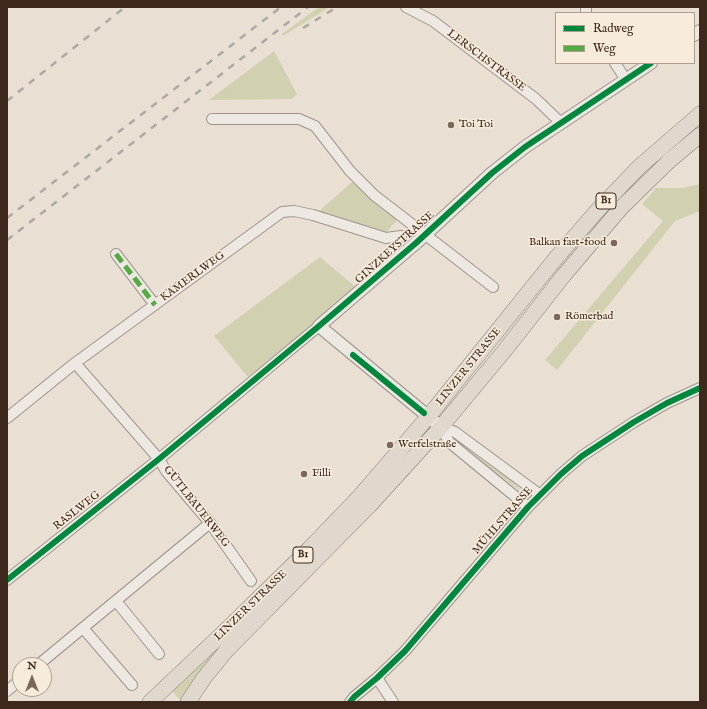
<!DOCTYPE html>
<html>
<head>
<meta charset="utf-8">
<style>
	body { margin:0 }
	#map { position:relative; width:707px; height:709px; overflow:hidden; background:#e9e0d3; font-family:"IM FELL English",serif }
	canvas { display:block }
	.frame { position:absolute; inset:0; border:8px solid #3e281c; pointer-events:none }
	.legend { position:absolute; left:555px; top:12px; width:140px; height:52px; box-sizing:border-box; background:#f7ecdc; border:1px solid #ad9e8f; margin:0; padding:5px 7px; list-style:none; font-size:12px; color:#3e281c }
	.legend li { display:flex; align-items:center; gap:8px; height:20px }
	.legend b { width:20px; border:1px solid #ad9e8f }
	.north { position:absolute; left:12px; top:657px; width:40px; height:40px; box-sizing:border-box; background:#f7ecdc; border:1px solid #ad9e8f; border-radius:50%; rotate:0deg; font-size:11px; font-weight:700; line-height:16px; text-align:center; color:#3e281c }
	.north::after { content:''; display:block; margin:auto; width:14px; height:18px; background:#7a685c; clip-path:polygon(50% 0,100% 100%,50% 72%,0 100%) }
</style>
</head>
<body>
<div id="map">
<canvas width="707" height="709"></canvas>
<div class="frame"></div>
<ul class="legend">
<li><b style="height:5px;background:#00873e"></b>Radweg</li>
<li><b style="height:5px;background:#55aa43"></b>Weg</li>
</ul>
<div class="north">N</div>
</div>
<script>
const ctx = document.querySelector('canvas').getContext('2d');
ctx.lineJoin = 'round';
function fill(path, color) { ctx.fillStyle = color; ctx.fill(path, 'evenodd'); }
function strokePath(path, color, width, dash) { ctx.strokeStyle = color; ctx.lineWidth = width; ctx.lineCap = dash ? 'butt' : 'round'; ctx.setLineDash(dash || []); ctx.stroke(path); }
function drawText(font, color, halo, rows, align = 'center') {
  ctx.font = font + ' "IM FELL English",serif'; ctx.lineWidth = 3; ctx.setLineDash([]); ctx.textBaseline = 'middle'; ctx.strokeStyle = halo; ctx.fillStyle = color; for (const [text, x, y, turn = 0] of rows) {
    ctx.save(); ctx.translate(x, y); ctx.rotate((+turn || 0) * Math.PI / 180); ctx.textAlign = isNaN(turn) ? turn : align; if (halo) ctx.strokeText(text, 0, 0); ctx.fillText(text, 0, 0); ctx.restore();
  }
}
const green = new Path2D(`
	M 319,7 L 330,7 L 283,36 L 282,34 Z
	M 274,51 L 297,94 L 292,99 L 209,100 Z
	M 352,182 L 398,219 L 385,234 L 318,212 Z
	M 700,184 L 700,211 L 675,221 L 557,370 L 545,360 L 663,221 L 642,204 L 656,188 L 683,188 Z
	M 320,257 L 357,288 L 248,377 L 214,336 Z
	M 452,436 L 478,457 L 507,477 L 529,497 L 470,454 L 451,437 Z
	M 261,603 L 181,701 L 172,691 Z`);
const minor = new Path2D(`
	M 406,7 L 433,21 L 536,99 L 561,123
	M 586,7 L 586,13
	M 615,63 L 626,80
	M 212,119 L 299,119 L 315,126 L 350,171 L 374,195 L 493,287
	M 116,254 L 155,305
	M 75,363 L 159,459 L 166,471 L 210,523 L 251,581
	M 7,418 L 75,363 L 282,212 L 294,211 L 313,215 L 386,238 L 401,236
	M 441,427 L 455,432 L 539,494
	M 441,427 L 449,442 L 528,507
	M 7,580 L 159,459 L 319,326
	M 116,601 L 159,654
	M 83,628 L 132,685
	M 38,665 L 210,523
	M 377,678 L 393,702
	M 7,691 L 20,680
	M 350,702 L 354,697 L 377,678 L 405,651 L 528,507 L 561,474 L 582,456 L 634,422 L 667,403 L 700,388`);
const tertiary = new Path2D(`
	M 694,35 L 700,31
	M 441,427 L 319,326 L 416,243 L 492,173 L 525,147 L 651,63`);
const primary = new Path2D(`
	M 150,702 L 223,633 L 309,549 L 360,496 L 428,417 L 556,258 L 596,212 L 639,167 L 700,114
	M 188,702 L 204,678 L 226,651 L 370,505 L 441,427 L 505,350 L 564,275 L 621,208 L 669,161 L 700,135`);
const rail = new Path2D(`
	M 303,28 L 337,7
	M 7,101 L 125,7
	M 7,218 L 281,7
	M 7,240 L 308,7`);
const quiet = new Path2D(`
	M 116,254 L 155,305`);
const cycleway = new Path2D(`
	M 353,355 L 424,413
	M 7,580 L 159,459 L 319,326 L 416,243 L 492,173 L 525,147 L 651,63
	M 350,702 L 354,697 L 377,678 L 405,651 L 528,507 L 561,474 L 582,456 L 634,422 L 667,403 L 700,388`);
const markers = [
	[451,125,4,"#7a685c"],
	[614,243,4,"#7a685c"],
	[557,317,4,"#7a685c"],
	[390,445,4,"#7a685c"],
	[304,474,4,"#7a685c"]
];
const shields = [
	[606,201,20],
	[303,555,20]
];
const shieldNames = [
	["B1",606,201],
	["B1",303,555]
];
const streetNames = [
	["LERSCHSTRASSE",486,61,37],
	["GINZKEYSTRASSE",395,248,-42],
	["KAMERLWEG",193,277,-36],
	["LINZER STRASSE",469,367,-51],
	["GÜTLBAUERWEG",196,507,52],
	["RASLWEG",77,511,-38],
	["MÜHLSTRASSE",503,521,-49],
	["LINZER STRASSE",251,606,-44]
];
const poiNames = [
	["Toi Toi",459,125],
	["Balkan fast-food",606,243,"right"],
	["Römerbad",565,317],
	["Werfelstraße",398,445],
	["Filli",312,474]
];
fill(green, '#d1d0b0');
strokePath(minor, '#9d958d', 12);
strokePath(tertiary, '#9d958d', 14);
strokePath(primary, '#857c74', 16);
strokePath(minor, '#ede8e2', 10);
strokePath(tertiary, '#ede8e2', 12);
strokePath(primary, '#e0d8cd', 15);
strokePath(rail, '#aea8a2', 2.5, [7, 7]);
strokePath(quiet, '#55aa43', 5, [10, 5]);
strokePath(cycleway, '#00873e', 6);
for (const [x, y, r, color] of markers) { const dot = new Path2D(); dot.arc(x, y, r, 0, 2 * Math.PI); ctx.fillStyle = color; ctx.fill(dot); strokePath(dot, '#f7ecdc', 1.5); }
for (const [x, y, w] of shields) { const box = new Path2D(); box.roundRect(x - w / 2, y - 8, w, 16, 3); ctx.fillStyle = '#f7ecdc'; ctx.fill(box); strokePath(box, '#3e281c', 1); }
drawText('bold 10px', '#3e281c', null, shieldNames);
drawText('11px', '#3e281c', '#f7ecdc', streetNames);
drawText('11px', '#3e281c', '#f7ecdc', poiNames, 'left');
</script>
</body>
</html>
